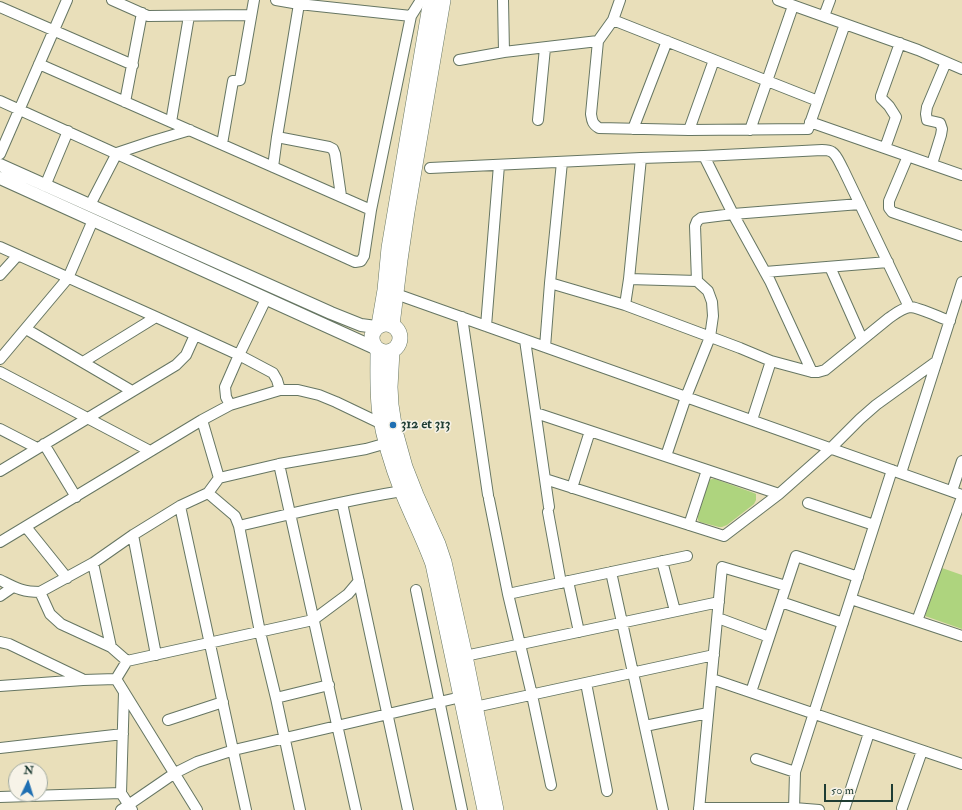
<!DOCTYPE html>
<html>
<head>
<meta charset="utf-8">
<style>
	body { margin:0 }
	#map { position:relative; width:962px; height:810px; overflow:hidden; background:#e9dfba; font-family:"IM FELL Double Pica",serif }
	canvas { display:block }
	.north { position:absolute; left:8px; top:762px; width:40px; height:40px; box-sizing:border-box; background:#f7f3e8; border:1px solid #a1aaa0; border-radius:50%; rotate:4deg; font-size:11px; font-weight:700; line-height:16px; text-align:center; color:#1f3d34 }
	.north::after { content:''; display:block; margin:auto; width:14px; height:18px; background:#1f6fb2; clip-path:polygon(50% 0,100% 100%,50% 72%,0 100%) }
	.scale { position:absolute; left:824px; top:784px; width:69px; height:18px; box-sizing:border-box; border:2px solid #1f3d34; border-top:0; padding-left:5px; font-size:12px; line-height:14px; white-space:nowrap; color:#1f3d34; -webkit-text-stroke:3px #f7f3e8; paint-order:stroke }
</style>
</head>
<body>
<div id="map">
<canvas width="962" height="810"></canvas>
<div class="north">N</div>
<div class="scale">50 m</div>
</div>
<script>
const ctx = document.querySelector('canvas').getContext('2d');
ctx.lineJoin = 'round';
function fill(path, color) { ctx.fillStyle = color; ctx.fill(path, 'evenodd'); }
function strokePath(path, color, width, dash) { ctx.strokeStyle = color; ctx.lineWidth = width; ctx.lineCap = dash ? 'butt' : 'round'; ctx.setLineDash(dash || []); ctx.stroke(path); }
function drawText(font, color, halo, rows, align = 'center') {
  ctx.font = font + ' "IM FELL Double Pica",serif'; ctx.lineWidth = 3; ctx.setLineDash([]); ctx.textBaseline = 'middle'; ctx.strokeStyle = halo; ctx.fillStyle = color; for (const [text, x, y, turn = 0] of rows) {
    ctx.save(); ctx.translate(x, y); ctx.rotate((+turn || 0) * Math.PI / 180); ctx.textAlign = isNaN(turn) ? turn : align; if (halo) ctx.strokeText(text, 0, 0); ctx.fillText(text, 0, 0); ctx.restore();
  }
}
const green = new Path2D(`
	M 712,479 L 715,479 L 754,493 L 756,494 L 756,500 L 754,504 L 727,525 L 722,527 L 719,527 L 700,522 L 698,520 L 698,516 L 709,480 Z
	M 942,568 L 962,575 L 962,629 L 925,616 Z`);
const minor = new Path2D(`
	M 112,0 L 148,16 L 251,15
	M 503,0 L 504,52
	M 620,0 L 613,20 L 598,41 L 591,114 C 592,120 592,124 599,128 L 689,130 L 808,129 L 845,24
	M 778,0 L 918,50 L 962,69
	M 0,7 L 133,65
	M 411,16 L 421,0
	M 824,16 L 830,0
	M 613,20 L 818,101
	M 459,60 L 504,52 L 598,41
	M 39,64 L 371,210
	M 0,101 L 355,262 L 361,261 L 364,256 L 371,210 L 411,16 L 299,4 L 276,0
	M 125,102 L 142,13
	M 538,120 L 545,48
	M 171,122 L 189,16
	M 810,122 L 962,175
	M 633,129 L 667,41
	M 689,130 L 714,60
	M 750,130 L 793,6
	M 277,137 L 329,147 L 333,149 L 335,154 L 341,196
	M 222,144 L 233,81 L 240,80 L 254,0
	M 885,148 L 896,117 L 889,106 L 881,98 L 881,96 L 900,43
	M 0,154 L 67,0
	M 704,156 L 733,214 L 770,281 L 812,372
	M 908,156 L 889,201 L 889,208 L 892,212 L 962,236
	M 932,164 L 941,135 L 942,129 L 940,123 L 927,120 L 926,114 L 927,107 L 946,62
	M 273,167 L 277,137 L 299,4
	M 430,168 L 641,158 L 704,156 L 822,150 C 825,150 829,150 832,152 C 837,155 840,164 843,169 L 909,307
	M 45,186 L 68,131
	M 90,205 L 117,153 L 153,141 L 190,130
	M 0,247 L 156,317 L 239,355 L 273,373 L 277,380 L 280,390
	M 830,267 L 862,339
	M 765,272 L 888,262
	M 0,275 L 18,255
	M 629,279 L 697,281 L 708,291 L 712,302 L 713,316 L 710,337 L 686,397 L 666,456
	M 697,281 L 695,226 L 697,221 L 701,218 L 733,214 L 860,204
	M 550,283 L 625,305 L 740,348 L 771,361 L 812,372 L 818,372 L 825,370 L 889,318 C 895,314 902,308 910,307 C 918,307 941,318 950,321
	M 396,294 L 962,495
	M 625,305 L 629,279 L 641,158
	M 462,317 L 488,495
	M 486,326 L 499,165
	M 26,329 L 132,391
	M 525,340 L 549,507
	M 545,347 L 550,283 L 562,162
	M 0,359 L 68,278 L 93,220
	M 83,362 L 156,317
	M 0,372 L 150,451
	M 230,405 L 226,397 L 225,387 L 239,355 L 266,299
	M 536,413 L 779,494
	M 202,420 L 219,478
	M 752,420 L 771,361
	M 0,429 L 37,448
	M 44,444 L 76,497
	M 279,464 L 356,810
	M 0,471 L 176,365 L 186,355 L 195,335
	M 901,473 L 962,282
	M 545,479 L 724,536 L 779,494 L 831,448 L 860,419 L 876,405 L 937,361
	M 572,488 L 590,431
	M 952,491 L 962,461
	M 208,493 L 235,516 L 239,526 C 293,513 347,500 402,491
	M 489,499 L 508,594 L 532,695 L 551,785
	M 342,503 L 408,810
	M 808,503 L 874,525
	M 180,506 L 246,810
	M 548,512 L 561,583
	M 689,525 L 707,470
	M 239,526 L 260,632 L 276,698 L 300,810
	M 26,527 L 67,578
	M 133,535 L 156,655
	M 0,542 L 202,420 L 230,405 L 280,390 L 298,390 L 319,395 L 336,402 L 382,424
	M 662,561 L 675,611
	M 93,563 L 111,647
	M 611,572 L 663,810
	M 0,580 C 16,588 22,592 40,592 L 93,563 L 133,535 L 180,506 L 208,493 L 219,478 L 279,464 L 366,449 L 387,443
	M 568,581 L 579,632
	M 416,590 L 462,810
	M 40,592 L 50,614 L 61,624 L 111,647 L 127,661
	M 508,594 L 687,556
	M 0,596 L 13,587
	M 851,599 L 962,636
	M 781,602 L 843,623
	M 718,618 L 769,637
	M 917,621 L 962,497
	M 0,642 L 9,644 L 82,679
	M 465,656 L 719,602
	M 116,679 L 127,661 L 313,620 L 348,594 L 359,581
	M 116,679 L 197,810
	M 712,679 L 962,764
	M 586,683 L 607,791
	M 0,686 L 83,680 L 116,679
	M 124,692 L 121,793 L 132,810
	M 751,692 L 796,556 L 858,577
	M 276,698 L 329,685
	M 475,707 L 714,655
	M 168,720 L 223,702
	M 645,726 L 708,713
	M 0,748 L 123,734
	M 756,759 L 795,772
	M 0,797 L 121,793
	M 699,808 L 794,808 L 819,810
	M 902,808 L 922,751
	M 121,810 L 175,773 L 197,762 L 234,750 L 461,697
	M 699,810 L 722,567 L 786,586
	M 794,810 L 795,772 L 892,470
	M 844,810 L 869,733`);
const tertiary = new Path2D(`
	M 0,165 L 331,313 L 361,325 L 376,327
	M 0,178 L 375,348`);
const primary = new Path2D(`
	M372 338a14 14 0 1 1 28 0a14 14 0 1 1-28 0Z
	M 379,325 L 385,290 L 389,248 L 431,0
	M 392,325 L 400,260 L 407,212 L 443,0
	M 378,350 C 378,371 377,394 380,414 C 384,439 393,468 402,491 C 412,516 424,539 433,564 L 485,810
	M 392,351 L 390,387 L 391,405 L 395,431 L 405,467 L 416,495 L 438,544 L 444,562 L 465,656 L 496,810`);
const markers = [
	[393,425,4,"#1f6fb2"]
];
const poiNames = [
	["312 et 313",401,425]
];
fill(green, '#aed47e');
strokePath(minor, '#667663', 12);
strokePath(tertiary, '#667663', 14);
strokePath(primary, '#667663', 16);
strokePath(minor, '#fff', 10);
strokePath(tertiary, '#fff', 12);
strokePath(primary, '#fff', 15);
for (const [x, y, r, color] of markers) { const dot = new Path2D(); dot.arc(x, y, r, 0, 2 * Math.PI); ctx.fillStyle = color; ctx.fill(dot); strokePath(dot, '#f7f3e8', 1.5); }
drawText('bold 14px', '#1f3d34', '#f7f3e8', poiNames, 'left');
</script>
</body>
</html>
